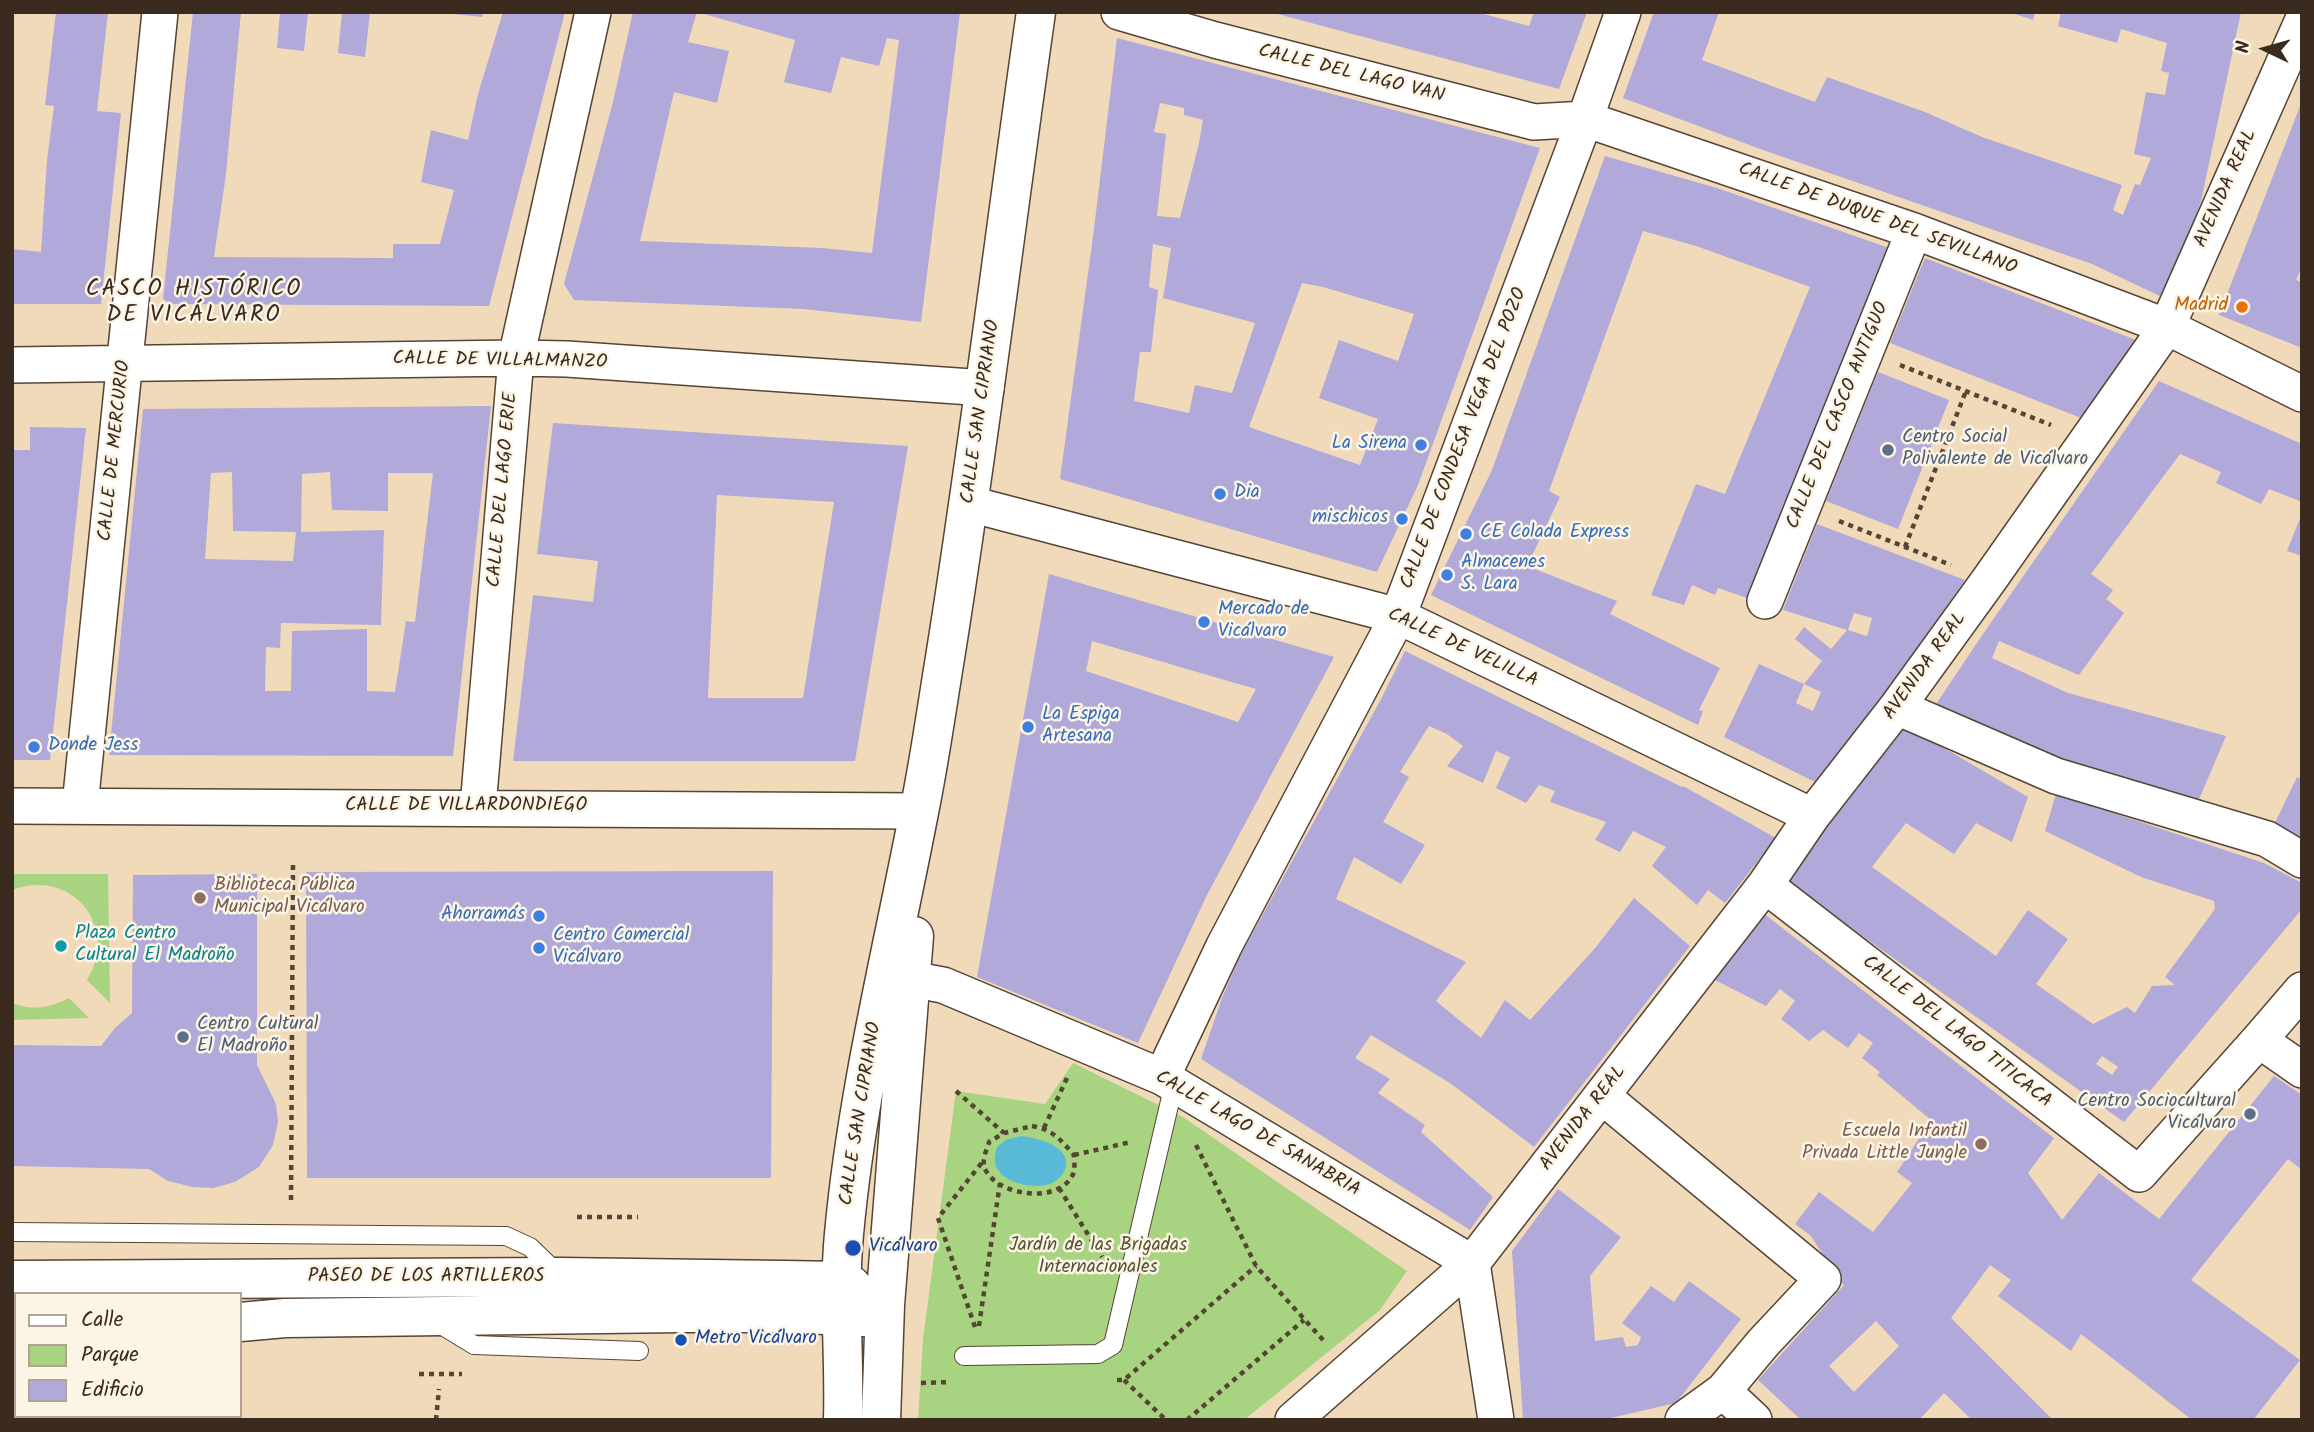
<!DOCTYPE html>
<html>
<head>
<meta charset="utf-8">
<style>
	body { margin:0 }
	#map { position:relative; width:2314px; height:1432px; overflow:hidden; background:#f1daba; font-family:Kalam,sans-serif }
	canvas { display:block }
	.frame { position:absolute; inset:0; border:14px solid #3b2a1e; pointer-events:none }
	.legend { position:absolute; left:14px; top:1292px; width:228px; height:126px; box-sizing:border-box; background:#fcf5e5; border:2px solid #afa495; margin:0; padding:9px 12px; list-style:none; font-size:21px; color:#3b2a1e }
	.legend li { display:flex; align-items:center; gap:14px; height:35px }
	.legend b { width:35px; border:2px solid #afa495 }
	.north { position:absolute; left:2230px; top:14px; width:70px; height:70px; -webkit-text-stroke:5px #fcf5e5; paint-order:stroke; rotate:275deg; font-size:19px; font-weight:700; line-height:28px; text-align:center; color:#3b2a1e }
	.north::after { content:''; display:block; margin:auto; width:24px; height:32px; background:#3b2a1e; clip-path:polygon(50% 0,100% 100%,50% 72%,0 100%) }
</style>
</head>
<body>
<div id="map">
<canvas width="2314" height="1432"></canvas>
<div class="frame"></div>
<ul class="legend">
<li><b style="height:9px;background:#fff"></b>Calle</li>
<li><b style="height:19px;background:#a8d481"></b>Parque</li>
<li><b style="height:19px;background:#b1a9d9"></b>Edificio</li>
</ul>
<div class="north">N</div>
</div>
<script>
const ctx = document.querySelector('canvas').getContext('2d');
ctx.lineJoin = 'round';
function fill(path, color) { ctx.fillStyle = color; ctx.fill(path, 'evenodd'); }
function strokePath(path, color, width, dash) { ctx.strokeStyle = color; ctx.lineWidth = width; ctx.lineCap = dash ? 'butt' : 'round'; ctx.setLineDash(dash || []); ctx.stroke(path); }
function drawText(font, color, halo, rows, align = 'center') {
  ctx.font = font + ' Kalam,sans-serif'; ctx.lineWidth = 5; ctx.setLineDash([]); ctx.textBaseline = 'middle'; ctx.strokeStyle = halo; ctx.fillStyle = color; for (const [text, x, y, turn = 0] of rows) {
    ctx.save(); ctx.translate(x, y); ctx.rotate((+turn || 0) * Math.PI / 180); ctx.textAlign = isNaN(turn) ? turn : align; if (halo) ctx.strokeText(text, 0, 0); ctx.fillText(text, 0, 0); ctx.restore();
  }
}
const green = new Path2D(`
	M 12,874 L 108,874 L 110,1003 L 87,980 C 120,927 72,867 12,890 Z
	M 69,998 L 89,1018 L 12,1020 L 12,1003 C 34,1011 49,1008 69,998 Z
	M 1073,1063 L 1183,1117 L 1407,1271 L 1380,1310 L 1244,1420 L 918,1420 L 923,1339 L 956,1091 L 1045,1104 Z`);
const water = new Path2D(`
	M 1021,1136 C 1037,1138 1070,1145 1066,1167 C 1064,1174 1058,1180 1052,1183 C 1036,1190 1005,1184 997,1168 C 993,1161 995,1154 997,1147 L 1006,1140 Z`);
const building = new Path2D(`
	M 56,12 L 108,12 L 97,111 L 121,113 L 101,304 L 12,304 L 12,249 L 41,252 L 47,160 L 54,106 L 45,105 Z
	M 193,12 L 241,12 L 226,174 L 214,257 L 393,258 L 393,244 L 440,244 L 454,190 L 421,182 L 431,130 L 468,140 L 478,94 L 503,12 L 565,12 L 489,306 L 171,304 L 163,299 Z
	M 280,12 L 308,12 L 304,51 L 277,48 Z
	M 342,12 L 370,12 L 365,57 L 338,53 Z
	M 453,12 L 483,12 L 482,17 L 453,14 Z
	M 633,12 L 697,12 L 688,42 L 729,51 L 717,103 L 674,92 L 640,241 L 822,248 L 872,253 L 899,40 L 887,38 L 879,66 L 841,57 L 831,93 L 784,82 L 795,40 L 697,12 L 960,12 L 921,322 L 803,309 L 574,300 L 564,284 L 613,102 Z
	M 1270,12 L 1476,12 L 1529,26 L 1534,12 L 1587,12 L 1559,89 Z
	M 1654,12 L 1719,12 L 1702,60 L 1815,102 L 1827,77 L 1925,112 L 1982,137 L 2122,185 L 2113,210 L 2123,215 L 2135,184 L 2140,185 L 2151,158 L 2134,154 L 2146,92 L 2165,95 L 2169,73 L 2161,71 L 2167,43 L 2121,29 L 2117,43 L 2058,26 L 2061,12 L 2241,12 L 2201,201 L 2190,233 L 2160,296 L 2092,264 L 1763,150 L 1623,98 Z
	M 2009,12 L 2035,12 L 2033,20 Z
	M 1117,38 L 1540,148 L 1418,485 L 1377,572 L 1060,479 L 1094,229 ZM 1160,103 L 1184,108 L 1184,115 L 1203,120 L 1199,143 L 1180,218 L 1157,216 L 1166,134 L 1154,132 ZM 1153,244 L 1171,248 L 1163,298 L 1255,323 L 1232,393 L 1195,385 L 1189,413 L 1134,401 L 1140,352 L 1151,352 L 1158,290 L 1149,287 ZM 1302,283 L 1323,287 L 1414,314 L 1398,361 L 1339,340 L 1319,398 L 1378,419 L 1360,465 L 1249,427 Z
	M 2302,101 L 2302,266 L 2296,280 L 2302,282 L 2302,348 L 2219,315 Z
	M 1605,156 L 1717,188 L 1892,249 L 1747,598 L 1718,588 L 1715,595 L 1692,585 L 1684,605 L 1651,595 L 1696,484 L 1725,494 L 1810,287 L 1696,246 L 1643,231 L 1549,491 L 1560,497 L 1527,566 L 1617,601 L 1610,614 L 1720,668 L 1699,710 L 1703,711 L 1698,725 L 1431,595 L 1492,470 Z
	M 1925,258 L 2136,340 L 2081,418 L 1890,343 Z
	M 1878,372 L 1949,400 L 1898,529 L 1826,501 Z
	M 2159,381 L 2302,444 L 2302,502 L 2269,489 L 2261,504 L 2216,483 L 2221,472 L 2180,454 L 2091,574 L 2113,590 L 2106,599 L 2124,613 L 2079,675 L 1999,641 L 1992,658 L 2068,693 L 2226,736 L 2197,804 L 2094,774 L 1930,713 L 1983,634 Z
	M 491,406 L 453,756 L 109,755 L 143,409 ZM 232,472 L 233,531 L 296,532 L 293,561 L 205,559 L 211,473 ZM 330,472 L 332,510 L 388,511 L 388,473 L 433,473 L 415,622 L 406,621 L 395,692 L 367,691 L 367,629 L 292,631 L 291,691 L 265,691 L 266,647 L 280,648 L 281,623 L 381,625 L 384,530 L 301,532 L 302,474 Z
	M 553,423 L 908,446 L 855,761 L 513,761 L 533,595 L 593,602 L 598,561 L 537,554 ZM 717,495 L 834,502 L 803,698 L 708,698 Z
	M 30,427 L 86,428 L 50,760 L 12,760 L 12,450 L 30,450 Z
	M 2302,513 L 2302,556 L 2287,551 Z
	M 1817,524 L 1965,580 L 1870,715 L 1817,783 L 1724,737 L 1759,664 L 1804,684 L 1796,703 L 1813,711 L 1821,692 L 1804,684 L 1822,661 L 1795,639 L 1804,627 L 1831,649 L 1847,630 L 1783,610 ZM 1854,613 L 1872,618 L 1867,636 L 1848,630 Z
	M 1049,574 L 1334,657 L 1207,895 L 1138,1043 L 977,977 ZM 1092,641 L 1221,679 L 1256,689 L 1238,722 L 1086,671 Z
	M 1405,651 L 1682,787 L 1683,786 L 1776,838 L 1725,903 L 1708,890 L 1697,905 L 1652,866 L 1666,847 L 1633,831 L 1620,852 L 1595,840 L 1606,822 L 1550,802 L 1555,791 L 1539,785 L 1526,803 L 1496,788 L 1510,757 L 1496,751 L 1483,783 L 1447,766 L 1463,746 L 1447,734 L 1429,726 L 1400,772 L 1409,777 L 1383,822 L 1425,845 L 1401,884 L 1354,857 L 1336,899 L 1466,962 L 1436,1001 L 1481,1038 L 1505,1000 L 1530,1020 L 1596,947 L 1634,898 L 1690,946 L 1534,1147 L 1450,1083 L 1371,1035 L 1355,1058 L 1390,1079 L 1378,1093 L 1425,1125 L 1421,1132 L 1493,1197 L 1470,1230 L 1201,1059 L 1222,998 L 1240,956 L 1380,701 Z
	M 1906,726 L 2028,797 L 2012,842 L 1976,823 L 1954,854 L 1906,823 L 1872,867 L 1996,956 L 2028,910 L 2068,939 L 2036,984 L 2093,1024 L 2127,1007 L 2135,1013 L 2152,986 L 2175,985 L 2165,977 L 2215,909 L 2214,901 L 2141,877 L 2045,831 L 2056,794 L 2264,863 L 2302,883 L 2302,909 L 2124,1122 L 1785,881 ZM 2102,1056 L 2118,1067 L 2112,1075 L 2096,1064 Z
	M 2297,777 L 2302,780 L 2302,840 L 2274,825 Z
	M 773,871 L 771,1178 L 307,1178 L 306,872 Z
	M 257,874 L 257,1065 L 276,1104 L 278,1122 L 273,1145 L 259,1167 L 235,1182 L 213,1188 L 193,1187 L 168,1181 L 149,1169 L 12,1166 L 12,1045 L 101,1046 L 115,1028 L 132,1013 L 133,875 Z
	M 1763,913 L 2054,1138 L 2028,1173 L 2062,1220 L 2099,1173 L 2159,1219 L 2274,1076 L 2302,1095 L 2302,1170 L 2288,1159 L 2191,1280 L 2300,1360 L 2253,1420 L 2192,1420 L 2081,1334 L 2071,1351 L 1998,1296 L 2011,1280 L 1990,1265 L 1951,1318 L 2053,1420 L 1972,1420 L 1944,1393 L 1919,1420 L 1801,1420 L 1758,1380 L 1844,1285 L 1837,1277 L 1811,1236 L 1795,1224 L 1819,1192 L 1873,1232 L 1912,1183 L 1897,1172 L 1931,1120 L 1877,1075 L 1880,1072 L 1862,1058 L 1873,1043 L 1859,1033 L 1848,1048 L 1823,1030 L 1809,1041 L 1781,1019 L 1795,1001 L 1780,989 L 1766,1006 L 1713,979 ZM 1876,1321 L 1899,1346 L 1854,1392 L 1829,1366 Z
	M 1558,1189 L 1621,1237 L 1590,1276 L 1595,1341 L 1623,1337 L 1626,1347 L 1638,1345 L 1641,1337 L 1622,1323 L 1651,1286 L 1674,1302 L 1689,1281 L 1741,1319 L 1676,1403 L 1602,1420 L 1523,1420 L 1512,1251 Z`);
const path = new Path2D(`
	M 1900,365 L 2051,425
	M 1839,521 L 1951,565
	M 1905,547 L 1966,391
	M 956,1091 L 1004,1133
	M 1032,1126 C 1052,1129 1061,1140 1074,1155 C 1074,1160 1075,1167 1074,1172 C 1062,1205 998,1197 985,1169 C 981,1160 987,1150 989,1142 L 1004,1133 Z
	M 1044,1128 L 1067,1078
	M 1196,1145 L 1256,1266 L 1324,1341
	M 1074,1155 L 1131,1142
	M 1059,1188 L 1102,1257
	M 291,1200 L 293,864
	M 577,1217 L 638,1217
	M 979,1326 L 1000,1183
	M 975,1327 L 938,1218 L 984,1160
	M 419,1374 L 462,1374
	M 1117,1380 L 1124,1380 L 1256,1266
	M 1124,1380 L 1166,1420
	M 921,1383 L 950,1382
	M 72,1420 L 73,1416
	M 436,1420 L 439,1389
	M 1187,1420 L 1304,1320`);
const lane = new Path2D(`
	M 12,1232 L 506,1236 L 530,1247 L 559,1275
	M 438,1323 L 474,1345 L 639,1351
	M 964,1356 L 1098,1354 L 1113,1345 L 1174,1084`);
const street = new Path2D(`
	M 1119,12 L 1215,40 L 1534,122 L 1585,119 L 1914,231 L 2144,318 L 2167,327 L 2302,394
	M 12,365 L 516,358 L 567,359 L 986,388
	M 970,504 L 1398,616 L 1812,816
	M 1765,601 L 1914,231
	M 1897,707 L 2056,776 L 2267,839 L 2302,860
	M 12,806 L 920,811
	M 80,806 L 160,12
	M 478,807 L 516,358 L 593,12
	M 1765,885 L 2139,1174 L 2259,1040
	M 2302,990 L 2259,1040 L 2302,1070
	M 885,992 C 900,973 923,982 943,985 L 1162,1077 L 1472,1263
	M 1162,1077 L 1224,946 L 1398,616 L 1585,119 L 1623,12
	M 1602,1096 L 1823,1279 L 1763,1343 L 1723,1391 L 1683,1420
	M 1472,1263 L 1496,1420
	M 1723,1391 L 1754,1420
	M 1293,1420 L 1472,1263 L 1765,885 L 1812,816 L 1897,707 L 1989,580 L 2167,327 L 2302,22`);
const secondary = new Path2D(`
	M 12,1280 L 561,1277 L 784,1280 L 840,1281 L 851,1285 L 860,1296
	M 240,1322 L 285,1318 L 681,1313 L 783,1313 L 867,1317
	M 12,1338 L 16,1338
	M 843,1420 C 845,1358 838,1296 844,1234 C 857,1092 892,952 919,812 C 929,763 936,713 944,664 C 979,447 1005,229 1036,12
	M 881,1420 L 885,1305 L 914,936`);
const markers = [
	[2242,307,7,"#e8710a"],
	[1421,445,7,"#3f7fe0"],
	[1888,450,7,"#5c6f8a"],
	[1220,494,7,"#3f7fe0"],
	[1402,519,7,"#3f7fe0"],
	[1466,534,7,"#3f7fe0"],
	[1447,575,7,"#3f7fe0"],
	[1204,622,7,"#3f7fe0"],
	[1028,727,7,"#3f7fe0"],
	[34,747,7,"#3f7fe0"],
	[200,898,7,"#8d6e63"],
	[539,916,7,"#3f7fe0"],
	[61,946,7,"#0f9aa8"],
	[539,948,7,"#3f7fe0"],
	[183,1037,7,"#5c6f8a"],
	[2250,1114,7,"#5c6f8a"],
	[1981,1144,7,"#8d6e63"],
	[853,1248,9,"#1a4fb4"],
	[681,1340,7,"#1a4fb4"]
];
const streetNames = [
	["CALLE DEL LAGO VAN",1351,75,14],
	["AVENIDA REAL",2227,189,-66],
	["CALLE DE DUQUE DEL SEVILLANO",1877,220,20],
	["CALLE DE VILLALMANZO",500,362,1],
	["CALLE SAN CIPRIANO",982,412,-82],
	["CALLE DEL CASCO ANTIGUO",1839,416,-68],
	["CALLE DE CONDESA VEGA DEL POZO",1465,439,-69],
	["CALLE DE MERCURIO",116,451,-84],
	["CALLE DEL LAGO ERIE",504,490,-85],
	["CALLE DE VELILLA",1462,649,25],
	["AVENIDA REAL",1926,667,-54],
	["CALLE DE VILLARDONDIEGO",466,807],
	["CALLE DEL LAGO TITICACA",1956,1033,38],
	["CALLE SAN CIPRIANO",862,1114,-81],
	["AVENIDA REAL",1584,1119,-52],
	["CALLE LAGO DE SANABRIA",1257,1135,30],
	["PASEO DE LOS ARTILLEROS",426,1278]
];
const foodNames = [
	["Madrid",2228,307]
];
const serviceNames = [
	["Centro Social",1902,439],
	["Polivalente de Vicálvaro",1902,461],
	["Centro Cultural",197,1026],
	["El Madroño",197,1048],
	["Centro Sociocultural",2236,1103,"right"],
	["Vicálvaro",2236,1125,"right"]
];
const shopNames = [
	["La Sirena",1407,445,"right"],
	["Dia",1234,494],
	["mischicos",1388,519,"right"],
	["CE Colada Express",1480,534],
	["Almacenes",1461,564],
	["S. Lara",1461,586],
	["Mercado de",1218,611],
	["Vicálvaro",1218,633],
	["La Espiga",1042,716],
	["Artesana",1042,738],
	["Donde Jess",48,747],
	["Ahorramás",525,916,"right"],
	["Centro Comercial",553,937],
	["Vicálvaro",553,959]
];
const educationNames = [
	["Biblioteca Pública",214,887],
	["Municipal Vicálvaro",214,909],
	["Escuela Infantil",1967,1133,"right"],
	["Privada Little Jungle",1967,1155,"right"]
];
const cultureNames = [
	["Plaza Centro",75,935],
	["Cultural El Madroño",75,957]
];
const parkNames = [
	["Jardín de las Brigadas",1098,1247],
	["Internacionales",1098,1269]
];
const transitNames = [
	["Vicálvaro",869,1248],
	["Metro Vicálvaro",695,1340]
];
const quarterNames = [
	["CASCO HISTÓRICO",194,291],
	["DE VICÁLVARO",194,317]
];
fill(green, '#a8d481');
fill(water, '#59bad8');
fill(building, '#b1a9d9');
strokePath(lane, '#564435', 20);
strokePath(street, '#564435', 38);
strokePath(secondary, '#564435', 41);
strokePath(path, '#564435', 4.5, [5, 5]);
strokePath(lane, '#fff', 18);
strokePath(street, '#fff', 35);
strokePath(secondary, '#fff', 38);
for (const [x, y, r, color] of markers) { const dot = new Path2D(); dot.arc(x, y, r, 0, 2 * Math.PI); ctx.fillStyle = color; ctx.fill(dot); strokePath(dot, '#fcf5e5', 2.5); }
drawText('19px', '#3b2a1e', '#fcf5e5', streetNames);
drawText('19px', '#c56008', '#fcf5e5', foodNames, 'right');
drawText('19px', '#4e5e75', '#fcf5e5', serviceNames, 'left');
drawText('19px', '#366cbe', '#fcf5e5', shopNames, 'left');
drawText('19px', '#785e54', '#fcf5e5', educationNames, 'left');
drawText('19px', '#0d838f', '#fcf5e5', cultureNames, 'left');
drawText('19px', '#565437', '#fcf5e5', parkNames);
drawText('19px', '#164399', '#fcf5e5', transitNames, 'left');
ctx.letterSpacing = '2px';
drawText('23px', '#3b2a1e', '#fcf5e5', quarterNames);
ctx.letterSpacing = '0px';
</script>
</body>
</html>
